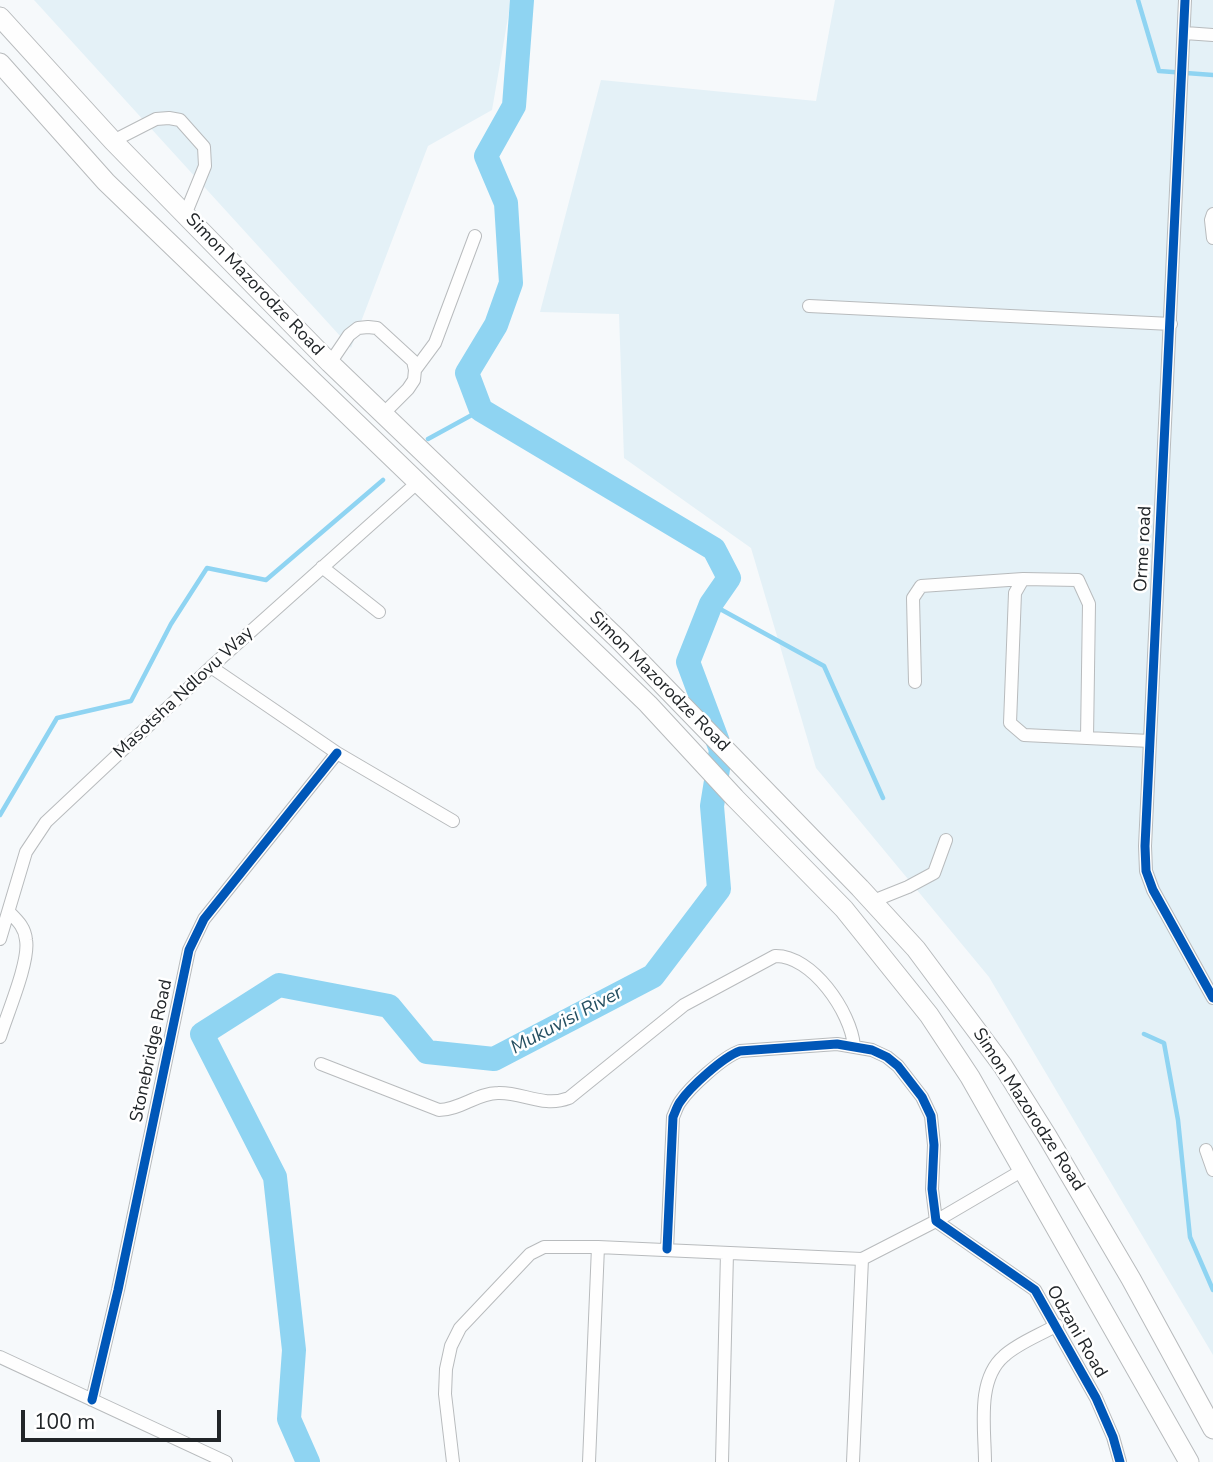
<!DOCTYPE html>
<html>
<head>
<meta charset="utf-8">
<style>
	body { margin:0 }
	#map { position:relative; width:1213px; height:1462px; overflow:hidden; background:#f6f9fb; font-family:"Nunito Sans",sans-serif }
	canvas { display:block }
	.scale { position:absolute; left:21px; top:1410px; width:200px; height:32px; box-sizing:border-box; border:4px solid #212528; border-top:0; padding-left:9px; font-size:21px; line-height:24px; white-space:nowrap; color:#212528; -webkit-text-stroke:5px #fff; paint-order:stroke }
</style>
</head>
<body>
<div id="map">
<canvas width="1213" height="1462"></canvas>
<div class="scale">100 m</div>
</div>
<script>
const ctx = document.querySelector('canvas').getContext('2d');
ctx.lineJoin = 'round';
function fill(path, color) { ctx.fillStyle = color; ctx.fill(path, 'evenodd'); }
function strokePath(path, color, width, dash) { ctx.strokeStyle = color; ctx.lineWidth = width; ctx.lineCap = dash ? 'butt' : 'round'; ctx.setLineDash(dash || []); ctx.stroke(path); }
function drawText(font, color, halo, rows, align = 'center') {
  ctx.font = font + ' "Nunito Sans",sans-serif'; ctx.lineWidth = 5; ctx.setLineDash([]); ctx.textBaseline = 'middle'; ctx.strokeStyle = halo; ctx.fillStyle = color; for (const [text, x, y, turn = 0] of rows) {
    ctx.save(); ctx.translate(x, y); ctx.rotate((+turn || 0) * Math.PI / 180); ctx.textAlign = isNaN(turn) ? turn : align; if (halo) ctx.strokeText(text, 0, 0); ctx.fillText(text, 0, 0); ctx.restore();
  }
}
const built = new Path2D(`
	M 34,0 L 511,0 L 492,110 L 428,146 L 351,348 Z
	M 835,0 L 1213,0 L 1213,1355 L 989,977 L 816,768 L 751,548 L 624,458 L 619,314 L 540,312 L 601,80 L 816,101 Z`);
const stream = new Path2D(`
	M 1138,0 L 1159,71 L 1213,75
	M 428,439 L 481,410
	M 711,604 L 824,666 L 883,798
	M 0,815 L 57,718 L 131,701 L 171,624 L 207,568 L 266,580 L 383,480
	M 1144,1034 L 1164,1043 L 1178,1120 L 1190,1237 L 1213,1290`);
const river = new Path2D(`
	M 308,1462 L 289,1419 L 294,1350 L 275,1177 L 202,1034 L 279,985 L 389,1006 L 427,1052 L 494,1059 L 653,976 L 719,889 L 712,806 L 721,750 L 688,662 L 711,604 L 729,578 L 714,549 L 481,410 L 467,373 L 496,325 L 511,283 L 506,203 L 486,156 L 514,106 L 522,0`);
const minor = new Path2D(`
	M 1185,0 L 1145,846 L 1146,871 L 1153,890 L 1213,998
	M 1185,33 L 1213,35
	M 113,141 L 156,119 L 169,118 L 180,120 L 204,147 L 205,166 L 185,215
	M 1213,214 L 1211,220 L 1213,238
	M 809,306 L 1171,324
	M 330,363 L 349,335 L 358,328 L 368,327 L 377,328 L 413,361 L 415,370 L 414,380 L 408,389 L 384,413
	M 415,370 L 435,343 L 475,236
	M 322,567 L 379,612
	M 211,667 L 337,753 L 453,821
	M 915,682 L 913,598 L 921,586 L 1023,579
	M 1087,738 L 1089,604 L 1078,580 L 1023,579 L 1015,593 L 1010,723 L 1024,735 L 1150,741
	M 873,901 L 908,887 L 934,873 L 946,840
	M 0,939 L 26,852 L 46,822 L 211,667 L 418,482
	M 0,1037 C 7,1014 30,961 26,940 C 25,927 17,920 9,912
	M 321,1064 L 439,1110 C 460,1110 477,1093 498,1093 C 523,1092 543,1108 569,1098 L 684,1005 L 775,956 C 812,955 851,1012 854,1046
	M 1206,1150 L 1213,1170
	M 667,1249 L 673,1117 C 675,1113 677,1106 680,1102 C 690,1087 723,1057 740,1051 L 837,1044 L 872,1050 L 887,1057 L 898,1066 L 922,1097 L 931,1116 L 934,1145 L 932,1189 L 936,1221 L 1035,1290 L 1096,1398 L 1113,1437 L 1120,1462
	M 0,1357 L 226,1462
	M 92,1400 L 118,1290 L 189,950 L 204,919 L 337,753
	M 453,1462 L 445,1394 L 446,1369 L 451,1346 L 460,1328 L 530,1254 L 544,1247 L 598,1247 L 862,1259 L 936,1221 L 1023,1170
	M 589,1462 L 598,1247
	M 722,1462 L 727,1253
	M 853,1462 L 862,1259
	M 985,1462 C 985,1429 976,1380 1004,1356 C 1018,1343 1040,1335 1057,1325`);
const highway = new Path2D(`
	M 0,17 L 113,141 L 330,363 L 620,641 L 860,888 L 916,949 L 1003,1066 L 1047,1136 L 1131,1279 L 1213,1429
	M 0,63 L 106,182 L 648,704 L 735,798 L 844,909 L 929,1015 L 970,1077 L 1189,1462`);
const cycleway = new Path2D(`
	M 1185,0 L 1145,846 L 1146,871 L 1153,890 L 1213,998
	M 667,1249 L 673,1117 C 675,1113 677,1106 680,1102 C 690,1087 723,1057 740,1051 L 837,1044 L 872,1050 L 887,1057 L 898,1066 L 922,1097 L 931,1116 L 934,1145 L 932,1189 L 936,1221 L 1035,1290 L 1096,1398 L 1113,1437 L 1120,1462
	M 92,1400 L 118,1290 L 189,950 L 204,919 L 337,753`);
const streetNames = [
	["Simon Mazorodze Road",254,285,46],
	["Orme road",1144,549,-87],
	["Simon Mazorodze Road",659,682,45],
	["Masotsha Ndlovu Way",184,693,-43],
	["Stonebridge Road",152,1051,-78],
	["Simon Mazorodze Road",1028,1110,57],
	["Odzani Road",1076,1332,60]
];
const waterNames = [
	["Mukuvisi River",567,1021,-28]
];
fill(built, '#e4f1f7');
strokePath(stream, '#8fd4f2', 4.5);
strokePath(river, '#8fd4f2', 24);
strokePath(minor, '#b8bbbd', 14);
strokePath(highway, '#b8bbbd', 21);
strokePath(minor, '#fefefe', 12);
strokePath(highway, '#fefefe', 19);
strokePath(cycleway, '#0057b8', 9);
drawText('18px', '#212528', '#fff', streetNames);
drawText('italic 19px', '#254f61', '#fff', waterNames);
</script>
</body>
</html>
